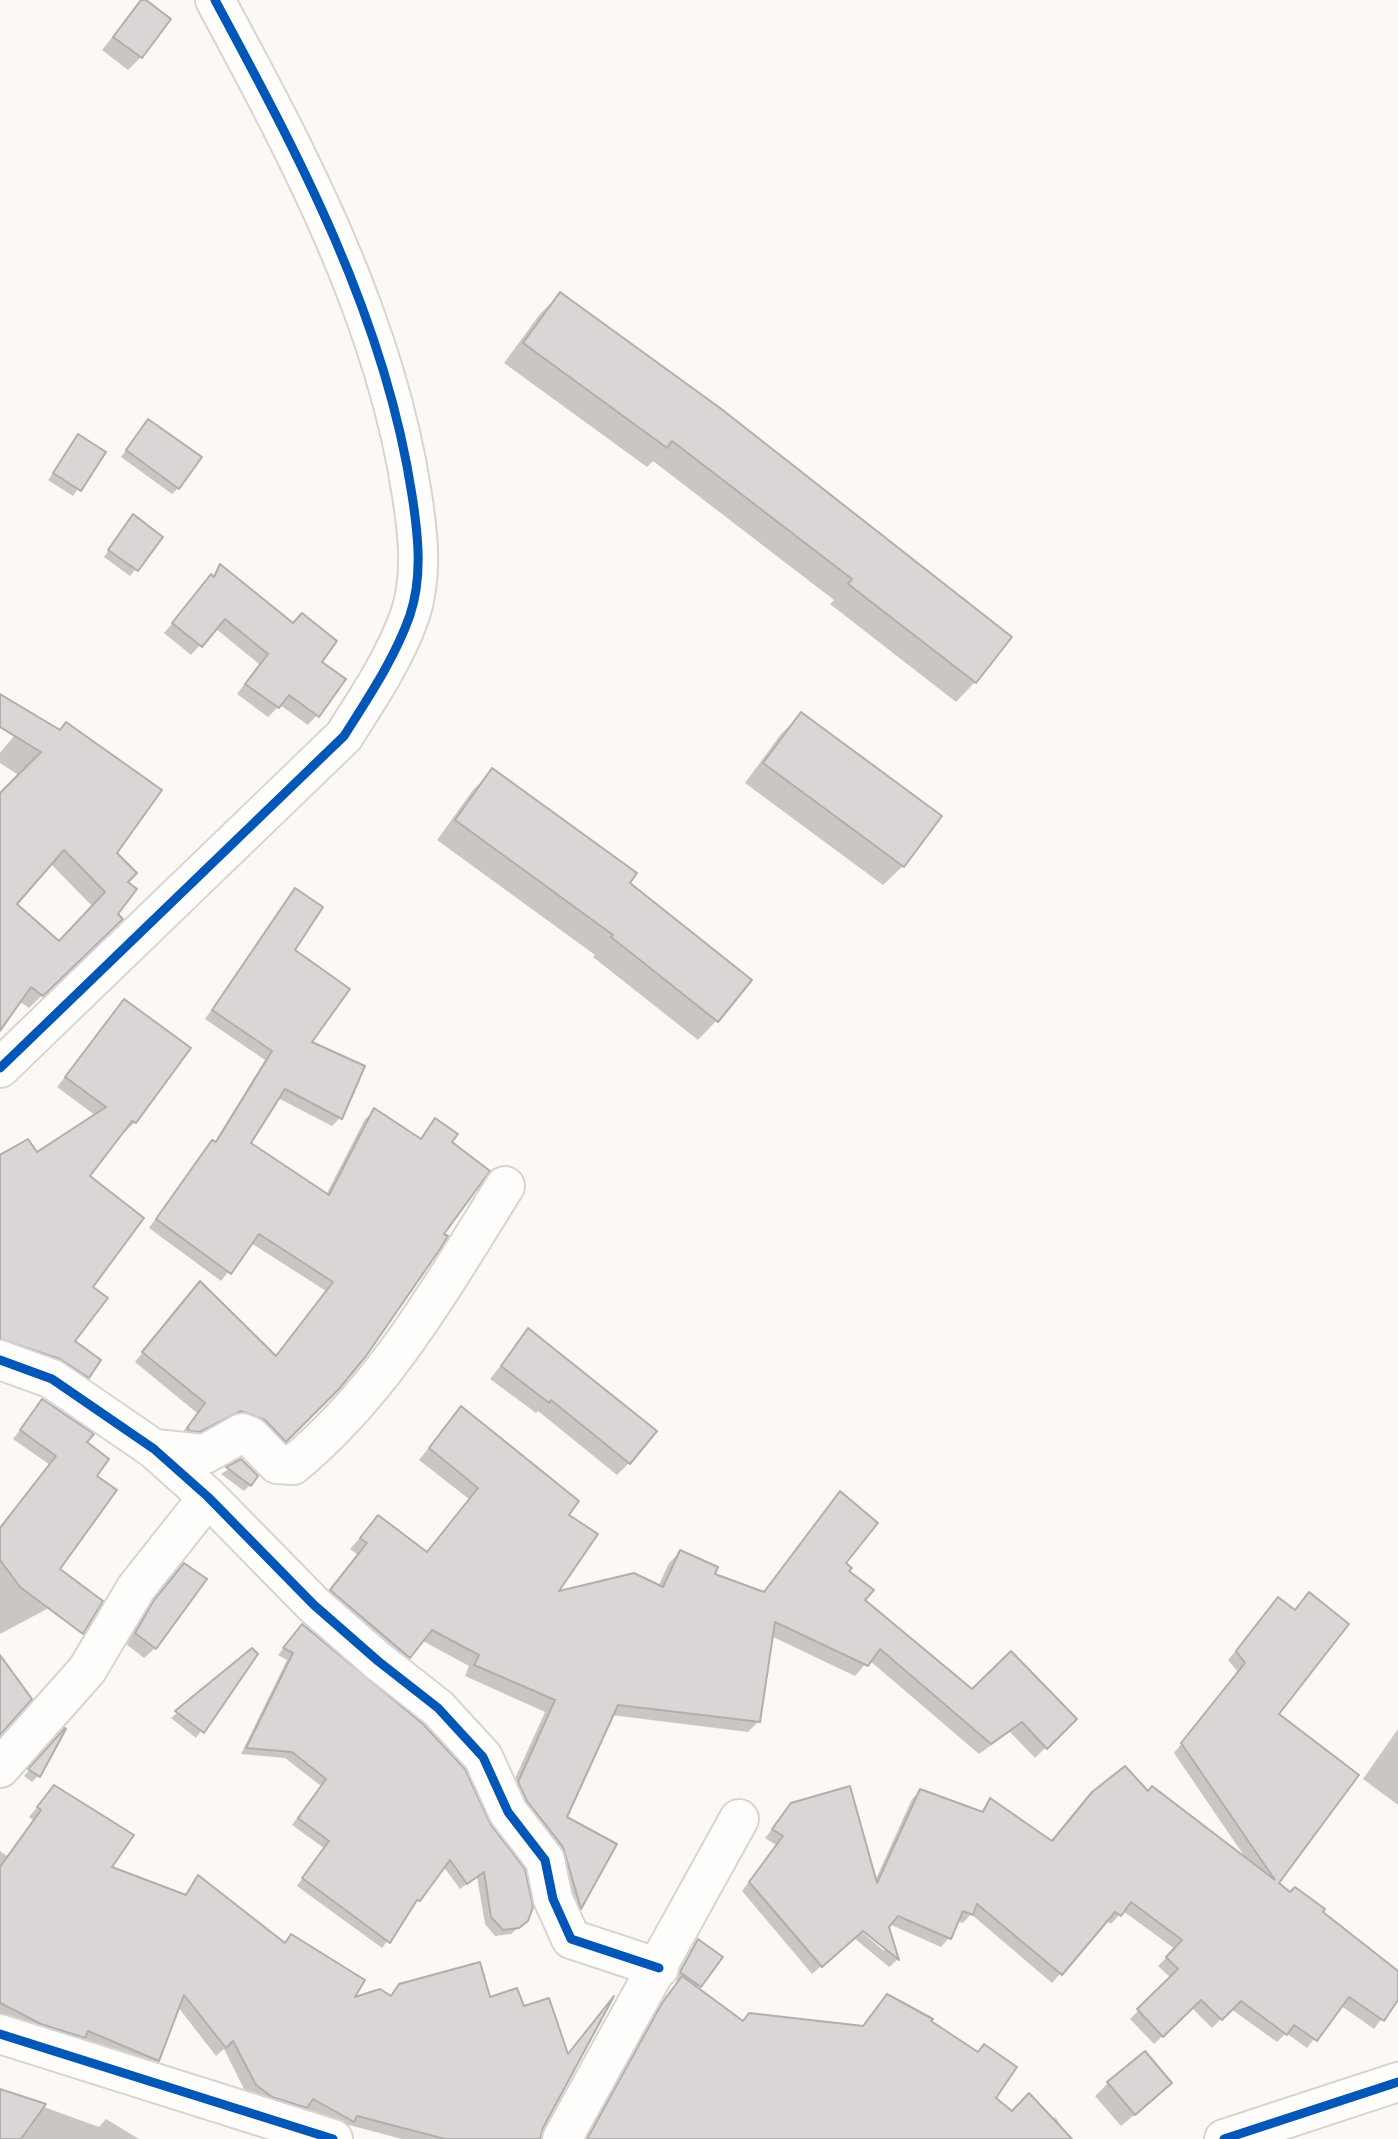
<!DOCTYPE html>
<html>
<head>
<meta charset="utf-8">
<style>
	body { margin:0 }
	canvas { display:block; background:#fcf9f4 }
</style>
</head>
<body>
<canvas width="1398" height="2139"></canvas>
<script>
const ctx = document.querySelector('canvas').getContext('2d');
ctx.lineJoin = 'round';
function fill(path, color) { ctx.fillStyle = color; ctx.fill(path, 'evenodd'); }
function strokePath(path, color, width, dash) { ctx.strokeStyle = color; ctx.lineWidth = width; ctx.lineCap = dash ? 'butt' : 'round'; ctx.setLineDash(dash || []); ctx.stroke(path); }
const shadow = new Path2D(`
	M 142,0 L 141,57 L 128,70 L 102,50 Z
	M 560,294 L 1010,637 L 975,682 L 956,702 L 830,604 L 834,600 L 653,461 L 647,467 L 504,363 L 540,314 Z
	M 142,428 L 178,488 L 172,494 L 121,457 Z
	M 79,436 L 103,453 L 73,496 L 48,480 Z
	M 127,523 L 136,569 L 130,576 L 104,557 Z
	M 221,567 L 319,662 L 317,715 L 308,725 L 280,705 L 268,717 L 237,694 L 259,664 L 215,628 L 191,655 L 164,633 Z
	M 801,714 L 903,866 L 883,885 L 745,783 L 781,734 Z
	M 31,715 L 114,853 L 126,882 L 116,914 L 121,919 L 29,1008 L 19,1001 L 0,1028 L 0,797 L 20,776 L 0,763 L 0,753 ZM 50,863 L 93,907 L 59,943 L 14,904 Z
	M 493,770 L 627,883 L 717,1020 L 698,1040 L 593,957 L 595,955 L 437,840 L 473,790 Z
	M 295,891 L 293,950 L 309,1043 L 340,1118 L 332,1126 L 278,1098 L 249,1143 L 326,1195 L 365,1119 L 374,1111 L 419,1140 L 435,1120 L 450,1142 L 441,1234 L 338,1388 L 277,1449 L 231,1419 L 190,1439 L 179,1437 L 197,1413 L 135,1362 L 191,1292 L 275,1358 L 326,1291 L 251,1243 L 221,1281 L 149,1228 L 204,1151 L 214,1143 L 265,1060 L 205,1019 Z
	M 124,1001 L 135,1122 L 125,1132 L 123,1130 L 88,1177 L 91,1287 L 73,1342 L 88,1377 L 78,1386 L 0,1350 L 0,1157 L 36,1155 L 96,1116 L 57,1087 Z
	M 528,1331 L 629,1463 L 617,1475 L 538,1411 L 536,1413 L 490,1379 Z
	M 43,1401 L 85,1443 L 94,1476 L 57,1569 L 73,1595 L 0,1634 L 0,1528 L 50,1465 L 13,1439 Z
	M 461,1408 L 567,1515 L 555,1594 L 658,1587 L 669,1563 L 680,1552 L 713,1575 L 762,1593 L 840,1494 L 843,1563 L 863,1600 L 972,1691 L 1075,1719 L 1035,1758 L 1010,1732 L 979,1754 L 869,1660 L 855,1676 L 771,1636 L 759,1721 L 748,1732 L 611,1715 L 564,1817 L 615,1845 L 580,1908 L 570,1918 L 508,1794 L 545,1712 L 465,1676 L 469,1666 L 421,1640 L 398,1668 L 320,1601 L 357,1554 L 350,1549 L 378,1517 L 426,1553 L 469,1499 L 419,1460 Z
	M 241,1461 L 250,1485 L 244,1491 L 221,1474 Z
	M 184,1565 L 155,1648 L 144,1658 L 126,1644 L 144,1613 Z
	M 1301,1603 L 1277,1714 L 1276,1883 L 1321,1912 L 1398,1973 L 1398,1997 L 1374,2029 L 1340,2005 L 1307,2048 L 1286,2033 L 1277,2042 L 1231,2009 L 1212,2028 L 1192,2008 L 1154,2044 L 1130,2019 L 1171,1978 L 1158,1966 L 1175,1949 L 1123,1911 L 1111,1924 L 1106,1920 L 1052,1983 L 971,1914 L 963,1923 L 957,1921 L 949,1938 L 941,1947 L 889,1924 L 897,1960 L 889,1967 L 854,1938 L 812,1974 L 742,1891 L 776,1845 L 765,1838 L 792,1804 L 875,1881 L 912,1799 L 920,1791 L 980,1813 L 990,1800 L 1052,1842 L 1147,1793 L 1247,1860 L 1174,1753 L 1238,1672 L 1228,1660 L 1270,1608 L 1294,1611 ZM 858,1924 L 884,1946 L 884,1951 L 856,1927 Z
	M 296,1633 L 422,1725 L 519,1927 L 511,1934 L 495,1936 L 485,1924 L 477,1877 L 460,1889 L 443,1866 L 382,1948 L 297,1886 L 324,1848 L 292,1825 L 321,1786 L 285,1758 L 241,1754 L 287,1660 L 278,1655 Z
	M 252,1650 L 256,1654 L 196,1738 L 171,1718 Z
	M 1398,1729 L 1398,1805 L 1363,1779 Z
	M 63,1732 L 38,1776 L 32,1782 L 24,1776 Z
	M 54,1787 L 109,1868 L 183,1896 L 198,1877 L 283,1944 L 291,1936 L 351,2000 L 389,1997 L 400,1986 L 523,2008 L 567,2056 L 607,2006 L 541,2128 L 539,2139 L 402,2139 L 349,2125 L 343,2131 L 304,2109 L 297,2116 L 247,2095 L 224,2049 L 216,2056 L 178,2007 L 158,2060 L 148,2069 L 0,2017 L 0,1851 L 7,1856 L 33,1820 L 29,1817 Z
	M 698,1941 L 720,1958 L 696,1989 L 742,2023 L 861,2028 L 887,1996 L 929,2022 L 993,2098 L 1012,2113 L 1051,2119 L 1055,2117 L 1071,2139 L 584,2139 L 653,2015 L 679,1982 L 675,1979 Z
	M 1108,2083 L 1157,2096 L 1121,2126 L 1095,2096 Z
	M 0,2091 L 99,2127 L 106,2119 L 139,2139 L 0,2139 Z`);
const building = new Path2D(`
	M 141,0 L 146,0 L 171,19 L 142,58 L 113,37 Z
	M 560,292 L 720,408 L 1012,637 L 976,683 L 848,584 L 852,579 L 672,441 L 667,448 L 523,343 Z
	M 148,419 L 202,457 L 179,489 L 126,450 Z
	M 78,434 L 106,452 L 81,491 L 53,473 Z
	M 133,514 L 163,537 L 138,571 L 108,550 Z
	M 220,564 L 293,623 L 302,613 L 337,641 L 322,662 L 346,679 L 319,717 L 289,695 L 279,708 L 245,684 L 268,654 L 225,619 L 202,647 L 172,623 L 211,574 L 214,577 Z
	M 0,694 L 60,730 L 66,722 L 162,790 L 117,853 L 137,873 L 128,882 L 137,889 L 118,914 L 123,919 L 43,996 L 31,987 L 0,1031 L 0,793 L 41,752 L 0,727 ZM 64,850 L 105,892 L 59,941 L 17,904 Z
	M 801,712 L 942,816 L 904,867 L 763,763 Z
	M 492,768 L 637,873 L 630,883 L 752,980 L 718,1022 L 611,937 L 613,935 L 455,820 Z
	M 295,888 L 323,907 L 295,950 L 350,989 L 312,1042 L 365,1066 L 342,1119 L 285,1089 L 251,1143 L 329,1195 L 374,1108 L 421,1139 L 435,1118 L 458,1134 L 452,1142 L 490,1171 L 444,1234 L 448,1236 L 440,1249 L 366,1356 L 339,1389 L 286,1442 L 265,1420 L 241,1411 L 200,1432 L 190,1431 L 187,1428 L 205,1403 L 142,1352 L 200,1281 L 276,1356 L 333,1282 L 259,1234 L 231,1274 L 156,1219 L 212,1140 L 216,1142 L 272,1051 L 212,1010 Z
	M 124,999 L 191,1048 L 136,1123 L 132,1121 L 90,1176 L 144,1218 L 93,1287 L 108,1298 L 75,1341 L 101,1360 L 89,1378 L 60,1359 L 0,1339 L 0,1155 L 28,1139 L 37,1152 L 106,1107 L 65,1077 Z
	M 528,1328 L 657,1431 L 630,1464 L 551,1400 L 549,1403 L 501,1366 Z
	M 42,1399 L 94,1434 L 87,1442 L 109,1459 L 97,1476 L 117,1490 L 60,1569 L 103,1601 L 83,1634 L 20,1587 L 0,1560 L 0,1528 L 56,1456 L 20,1430 Z
	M 461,1406 L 579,1501 L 569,1515 L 598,1534 L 559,1591 L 634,1573 L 663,1587 L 680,1550 L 718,1567 L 715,1574 L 764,1592 L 840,1491 L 878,1523 L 846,1563 L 852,1568 L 849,1571 L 874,1590 L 865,1600 L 972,1689 L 1011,1651 L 1077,1719 L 1047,1749 L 1022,1722 L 991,1744 L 880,1649 L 868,1666 L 775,1622 L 760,1722 L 618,1705 L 567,1817 L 617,1844 L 581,1909 L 563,1847 L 527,1801 L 518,1782 L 555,1700 L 474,1665 L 479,1655 L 432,1630 L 410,1658 L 330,1590 L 367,1543 L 360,1538 L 378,1515 L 427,1552 L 478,1488 L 429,1448 Z
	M 241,1459 L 258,1476 L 251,1486 L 226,1467 Z
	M 184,1563 L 207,1579 L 156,1649 L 135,1633 L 154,1600 Z
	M 1309,1592 L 1349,1624 L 1279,1714 L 1359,1775 L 1279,1883 L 1290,1892 L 1295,1887 L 1325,1909 L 1323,1912 L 1398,1971 L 1398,2000 L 1384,2021 L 1349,1997 L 1317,2041 L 1294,2025 L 1287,2035 L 1241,2001 L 1222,2020 L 1201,2000 L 1163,2037 L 1137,2009 L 1178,1969 L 1166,1957 L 1182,1940 L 1131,1902 L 1121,1916 L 1115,1912 L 1062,1975 L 977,1904 L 973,1915 L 963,1911 L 951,1939 L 898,1916 L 889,1927 L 899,1960 L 863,1931 L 822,1967 L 749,1882 L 783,1836 L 772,1829 L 791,1803 L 850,1786 L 877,1883 L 920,1789 L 983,1812 L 990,1798 L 1052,1841 L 1092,1792 L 1125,1766 L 1148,1791 L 1152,1786 L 1275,1880 L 1181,1743 L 1245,1663 L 1236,1651 L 1278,1597 L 1295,1610 Z
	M 302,1624 L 423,1724 L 465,1769 L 491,1825 L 525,1869 L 533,1907 L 528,1921 L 519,1928 L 503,1930 L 491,1917 L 484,1872 L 467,1884 L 450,1860 L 420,1901 L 417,1900 L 390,1943 L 302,1878 L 329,1841 L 298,1818 L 326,1779 L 292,1752 L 246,1748 L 293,1653 L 283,1648 Z
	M 252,1648 L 258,1654 L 204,1733 L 175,1711 Z
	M 0,1655 L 32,1699 L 0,1735 Z
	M 65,1728 L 66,1729 L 40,1777 L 28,1769 Z
	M 54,1785 L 134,1835 L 112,1867 L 186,1895 L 198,1875 L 285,1943 L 291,1934 L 365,1980 L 355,1997 L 380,1989 L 391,1996 L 399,1984 L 480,1962 L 490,1997 L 517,1988 L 524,2006 L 549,1998 L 568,2054 L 614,1996 L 543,2128 L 540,2139 L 445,2139 L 357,2116 L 354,2122 L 313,2099 L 307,2108 L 272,2097 L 256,2085 L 233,2041 L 226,2048 L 184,1995 L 159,2061 L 88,2031 L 85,2038 L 41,2024 L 0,2003 L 0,1867 L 41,1810 L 37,1807 Z
	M 698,1939 L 723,1957 L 701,1987 L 680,1972 Z
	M 682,1976 L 743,2021 L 749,2013 L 863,2026 L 887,1994 L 933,2019 L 931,2021 L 978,2052 L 984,2044 L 1017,2067 L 996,2098 L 1012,2111 L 1029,2093 L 1072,2139 L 587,2139 L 662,2003 Z
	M 1145,2051 L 1172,2083 L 1135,2115 L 1107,2082 Z
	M 0,2089 L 46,2104 L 21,2139 L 0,2139 Z`);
const minor = new Path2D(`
	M 0,1068 L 344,736 C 368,698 395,658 410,615 C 423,576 418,534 412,495 C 385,317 299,156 215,0
	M 0,1360 L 52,1379 L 154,1449 L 208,1497 L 314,1605 L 378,1661 L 438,1708 L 483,1757 L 508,1812 L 545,1860 L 553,1899 L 571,1939 L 659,1968
	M 154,1449 L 205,1454 L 242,1433 L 250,1436 L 277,1464 L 293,1465 C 384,1390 443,1285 505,1186
	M 0,1768 L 87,1670 L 136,1588 L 208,1497
	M 0,2034 L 333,2139
	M 562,2139 L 739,1819
	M 1224,2139 L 1398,2082`);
const cycleway = new Path2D(`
	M 0,1068 L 344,736 C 368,698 395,658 410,615 C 423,576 418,534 412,495 C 385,317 299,156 215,0
	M 0,1360 L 52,1379 L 154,1449 L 208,1497 L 314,1605 L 378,1661 L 438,1708 L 483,1757 L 508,1812 L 545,1860 L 553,1899 L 571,1939 L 659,1968
	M 0,2034 L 333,2139
	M 1224,2139 L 1398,2082`);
fill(shadow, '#0003');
fill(building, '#dad6d6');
strokePath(building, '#b2aeae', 2);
strokePath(minor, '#d8d5d0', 42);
strokePath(minor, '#fffefd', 38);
strokePath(cycleway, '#0057b8', 9);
</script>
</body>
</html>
